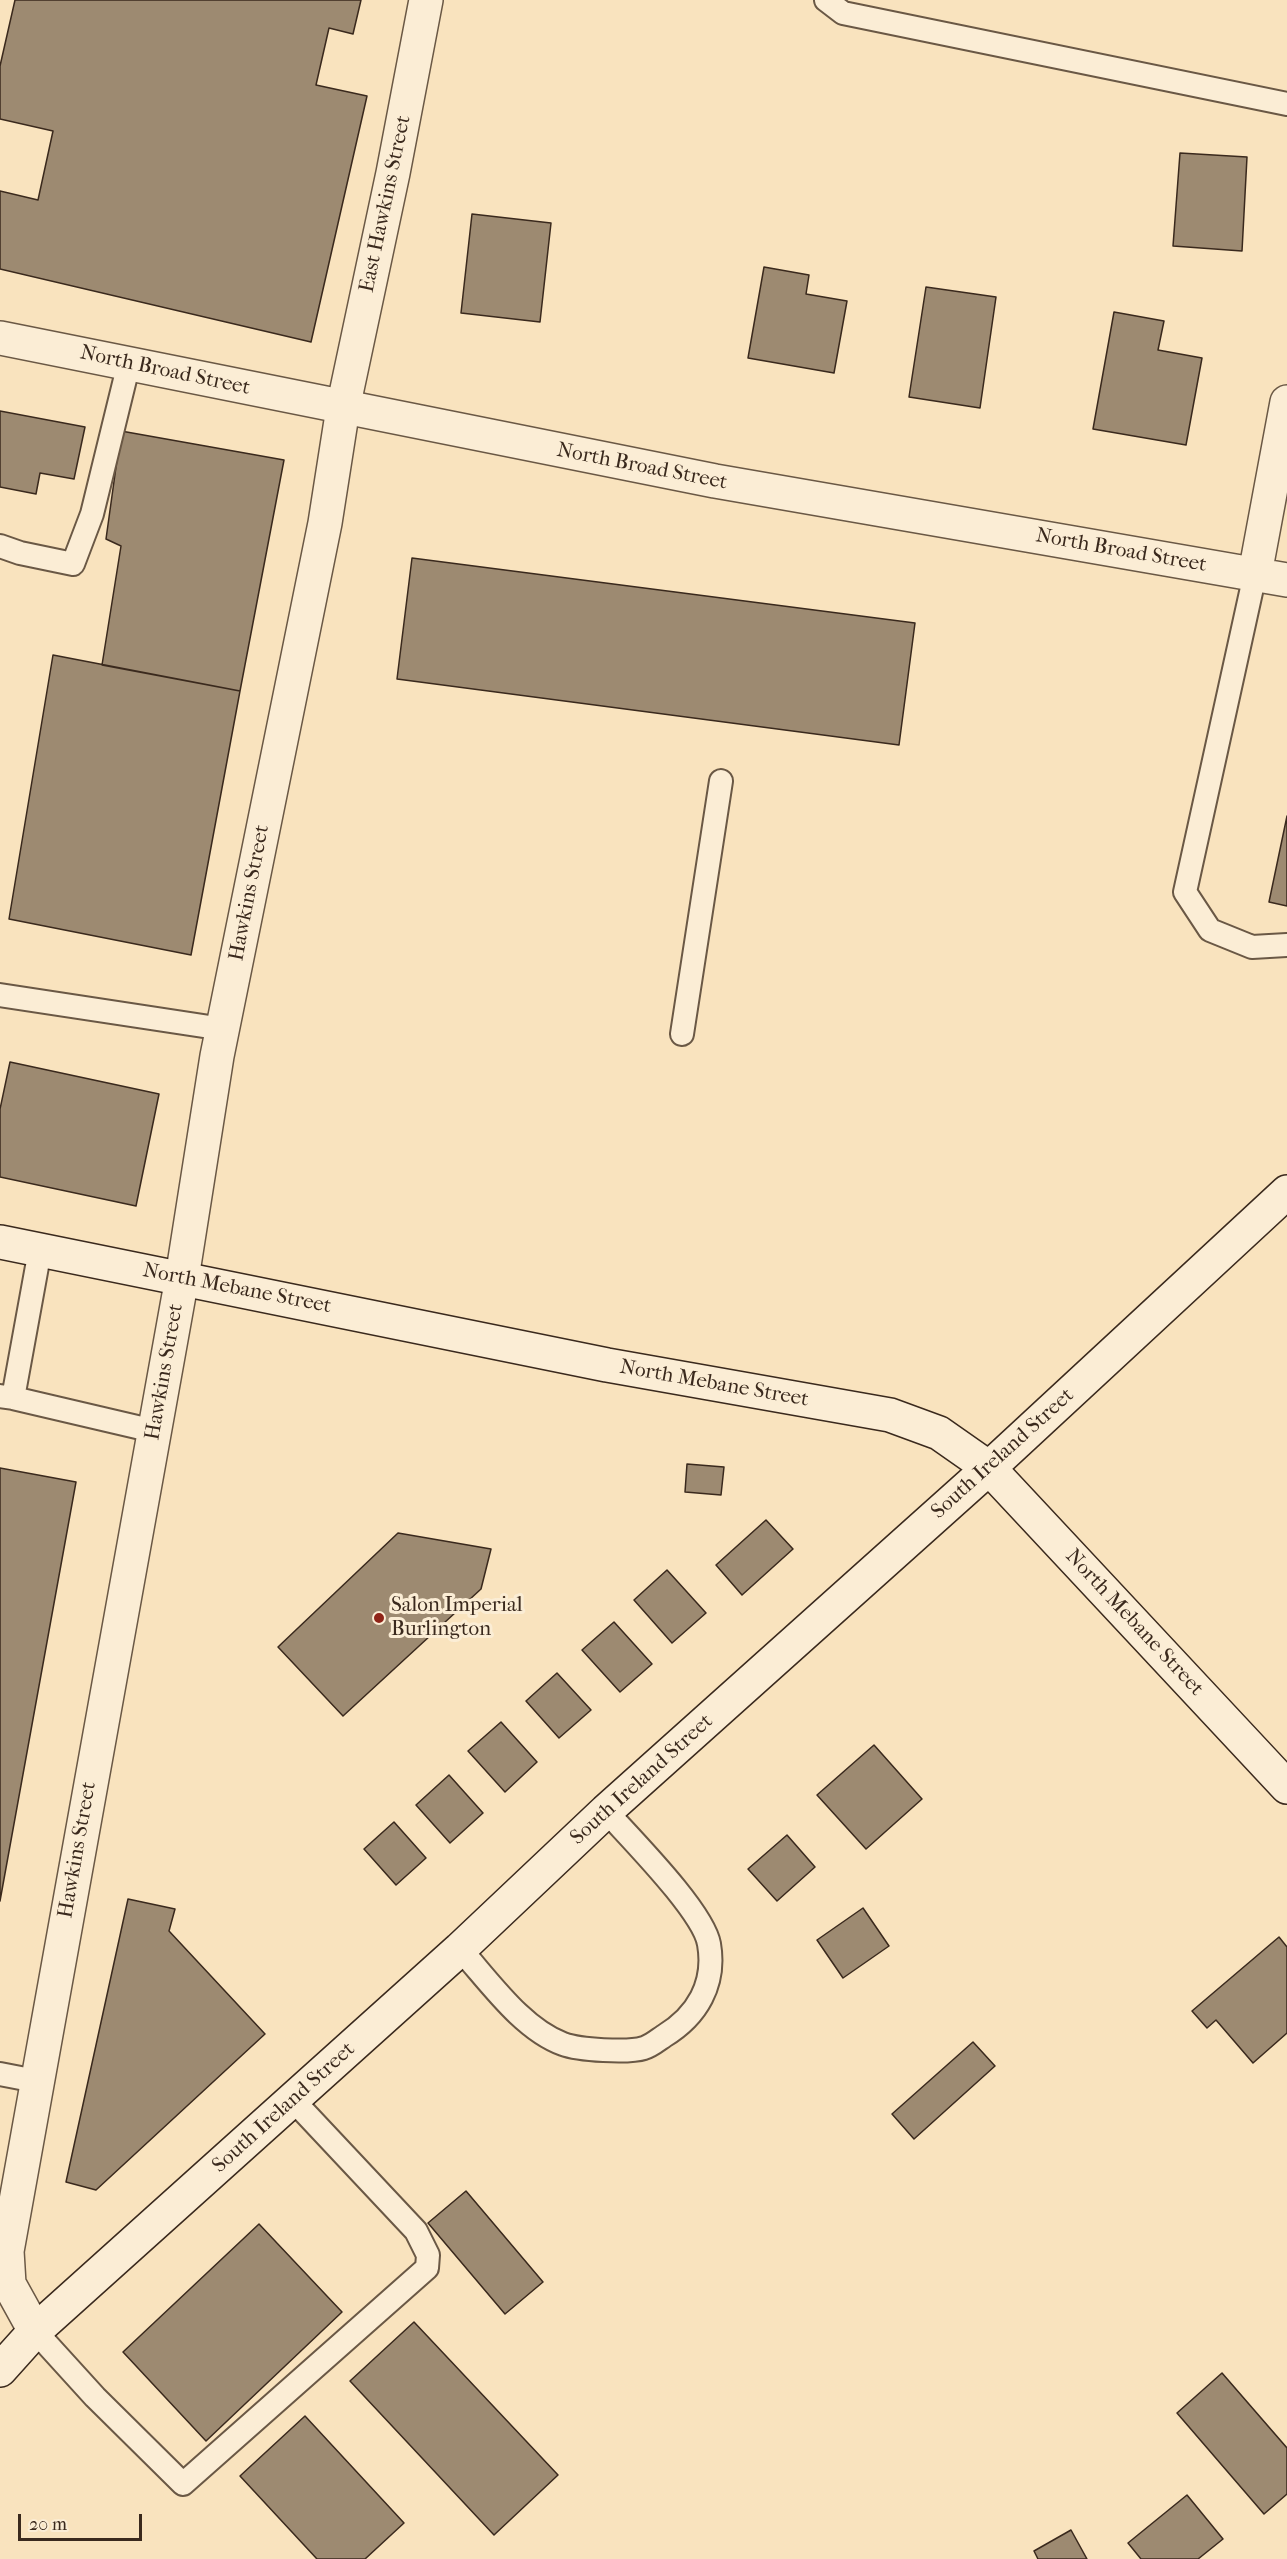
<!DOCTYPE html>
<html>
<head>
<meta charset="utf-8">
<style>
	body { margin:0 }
	#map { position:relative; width:1287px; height:2559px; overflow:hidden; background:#f9e3be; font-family:"IM FELL French Canon",serif }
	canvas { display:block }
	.scale { position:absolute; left:18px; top:2514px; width:124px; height:27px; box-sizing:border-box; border:3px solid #3a291d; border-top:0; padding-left:8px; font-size:18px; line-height:21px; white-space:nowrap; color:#3a291d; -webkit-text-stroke:4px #fbedd5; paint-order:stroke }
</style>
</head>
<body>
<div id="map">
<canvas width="1287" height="2559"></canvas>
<div class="scale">20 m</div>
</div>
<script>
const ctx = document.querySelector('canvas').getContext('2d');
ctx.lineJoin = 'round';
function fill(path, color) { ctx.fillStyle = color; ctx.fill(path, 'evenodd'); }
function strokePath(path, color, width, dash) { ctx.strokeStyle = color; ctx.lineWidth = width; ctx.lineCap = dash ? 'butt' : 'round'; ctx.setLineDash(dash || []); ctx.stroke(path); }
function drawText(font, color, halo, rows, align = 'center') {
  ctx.font = font + ' "IM FELL French Canon",serif'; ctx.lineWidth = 6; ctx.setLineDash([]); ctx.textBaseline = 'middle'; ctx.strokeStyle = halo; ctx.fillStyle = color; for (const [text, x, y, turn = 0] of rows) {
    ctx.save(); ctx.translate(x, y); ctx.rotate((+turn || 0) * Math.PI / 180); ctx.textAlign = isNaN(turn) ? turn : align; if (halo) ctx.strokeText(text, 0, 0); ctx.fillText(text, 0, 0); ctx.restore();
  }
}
const building = new Path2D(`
	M 15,0 L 361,0 L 353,34 L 329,28 L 316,85 L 367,96 L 311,342 L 0,269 L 0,191 L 38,200 L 53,131 L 0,119 L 0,66 Z
	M 1180,153 L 1247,157 L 1242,251 L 1173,246 Z
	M 472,214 L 551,223 L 540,322 L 461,313 Z
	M 764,267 L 809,275 L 806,294 L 847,301 L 834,373 L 748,358 Z
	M 926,287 L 996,297 L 980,408 L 909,397 Z
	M 1114,312 L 1164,321 L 1158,350 L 1202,358 L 1186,445 L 1093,429 Z
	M 0,411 L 85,427 L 74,479 L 40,473 L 36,494 L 0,487 Z
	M 121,431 L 284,460 L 240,691 L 102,665 L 121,546 L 106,539 Z
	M 412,558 L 915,623 L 899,745 L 397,679 Z
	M 53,655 L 240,691 L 191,955 L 9,919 Z
	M 1287,816 L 1287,906 L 1269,902 Z
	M 10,1062 L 159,1094 L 136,1206 L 0,1177 L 0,1109 Z
	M 687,1464 L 724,1467 L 721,1495 L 685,1492 Z
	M 0,1468 L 76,1482 L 0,1901 Z
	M 766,1520 L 793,1549 L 742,1595 L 716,1565 Z
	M 398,1533 L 491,1549 L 481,1589 L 343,1716 L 278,1647 Z
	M 667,1570 L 706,1613 L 672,1643 L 634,1600 Z
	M 614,1622 L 652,1664 L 620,1692 L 582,1650 Z
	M 557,1673 L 591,1710 L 559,1738 L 526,1701 Z
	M 501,1722 L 537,1762 L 505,1792 L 468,1751 Z
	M 874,1745 L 922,1799 L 866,1849 L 817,1795 Z
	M 449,1775 L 483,1813 L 450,1843 L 416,1805 Z
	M 394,1822 L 426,1858 L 396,1885 L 364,1849 Z
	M 787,1835 L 815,1867 L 777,1901 L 748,1869 Z
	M 128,1899 L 175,1909 L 169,1931 L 265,2034 L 96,2190 L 66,2182 Z
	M 863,1908 L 889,1946 L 843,1978 L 817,1940 Z
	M 1279,1937 L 1287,1947 L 1287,2033 L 1253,2063 L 1216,2020 L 1207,2028 L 1192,2011 Z
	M 973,2042 L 995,2066 L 914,2139 L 892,2114 Z
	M 466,2191 L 543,2282 L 505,2314 L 428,2223 Z
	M 259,2224 L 342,2312 L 206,2441 L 123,2352 Z
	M 414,2322 L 558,2475 L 494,2535 L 350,2381 Z
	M 1222,2373 L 1287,2448 L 1287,2494 L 1264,2514 L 1177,2413 Z
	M 305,2416 L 404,2523 L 365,2559 L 317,2559 L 240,2476 Z
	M 1187,2495 L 1223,2539 L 1198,2559 L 1141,2559 L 1128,2543 Z
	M 1071,2530 L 1087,2559 L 1038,2559 L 1034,2551 Z`);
const lane = new Path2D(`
	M 826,0 L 843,13 L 1287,104
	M 0,546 L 20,553 L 73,564 L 92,514 L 129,363
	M 1255,574 L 1185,892 L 1210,930 L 1252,947 L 1287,945
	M 0,995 L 223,1029
	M 682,1034 L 721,781
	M 0,1396 L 13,1398 L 40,1250
	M 13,1398 L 154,1431
	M 460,1949 C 489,1981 522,2029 563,2044 C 579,2050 628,2053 644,2048 C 651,2046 658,2040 664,2036 C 697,2016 716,1984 709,1944 C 703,1911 631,1839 606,1811
	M 0,2074 L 36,2081
	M 35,2331 L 95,2397 L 183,2484 L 427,2268 L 428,2255 L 416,2231 L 293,2100`);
const street = new Path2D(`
	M 0,338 L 715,481 L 1287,580
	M 1255,574 L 1287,402
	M 35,2331 L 9,2284 L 7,2251 L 182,1278 L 217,1056 L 325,523 L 343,408 L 393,173 L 426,0`);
const secondary = new Path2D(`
	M 0,1242 L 607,1365 L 890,1415 L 939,1433 L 989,1468 L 1287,1787
	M 0,2370 L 35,2331 L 460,1949 L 606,1811 L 989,1468 L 1287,1192`);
const markers = [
	[379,1618,6,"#8f2418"]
];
const streetNames = [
	["East Hawkins Street",386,204,-78],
	["North Broad Street",165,371,12],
	["North Broad Street",642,467,11],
	["North Broad Street",1121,551,10],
	["Hawkins Street",250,893,-79],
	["North Mebane Street",237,1289,11],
	["Hawkins Street",165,1372,-80],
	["North Mebane Street",714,1384,10],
	["South Ireland Street",1003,1454,-42],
	["North Mebane Street",1134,1623,47],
	["South Ireland Street",642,1780,-42],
	["Hawkins Street",78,1850,-80],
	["South Ireland Street",284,2108,-42]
];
const poiNames = [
	["Salon Imperial",391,1606],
	["Burlington",391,1630]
];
fill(building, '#9d8a71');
strokePath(building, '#3a291d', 1.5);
strokePath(lane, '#6a5845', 26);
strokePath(street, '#6a5845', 36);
strokePath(secondary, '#3a291d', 36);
strokePath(lane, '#fbedd5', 22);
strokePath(street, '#fbedd5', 33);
strokePath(secondary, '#fbedd5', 33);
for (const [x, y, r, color] of markers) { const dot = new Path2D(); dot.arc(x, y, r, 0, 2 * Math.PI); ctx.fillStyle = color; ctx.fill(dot); strokePath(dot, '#fbedd5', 2); }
drawText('21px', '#3a291d', '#fbedd5', streetNames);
drawText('21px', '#3a291d', '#fbedd5', poiNames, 'left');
</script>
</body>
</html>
